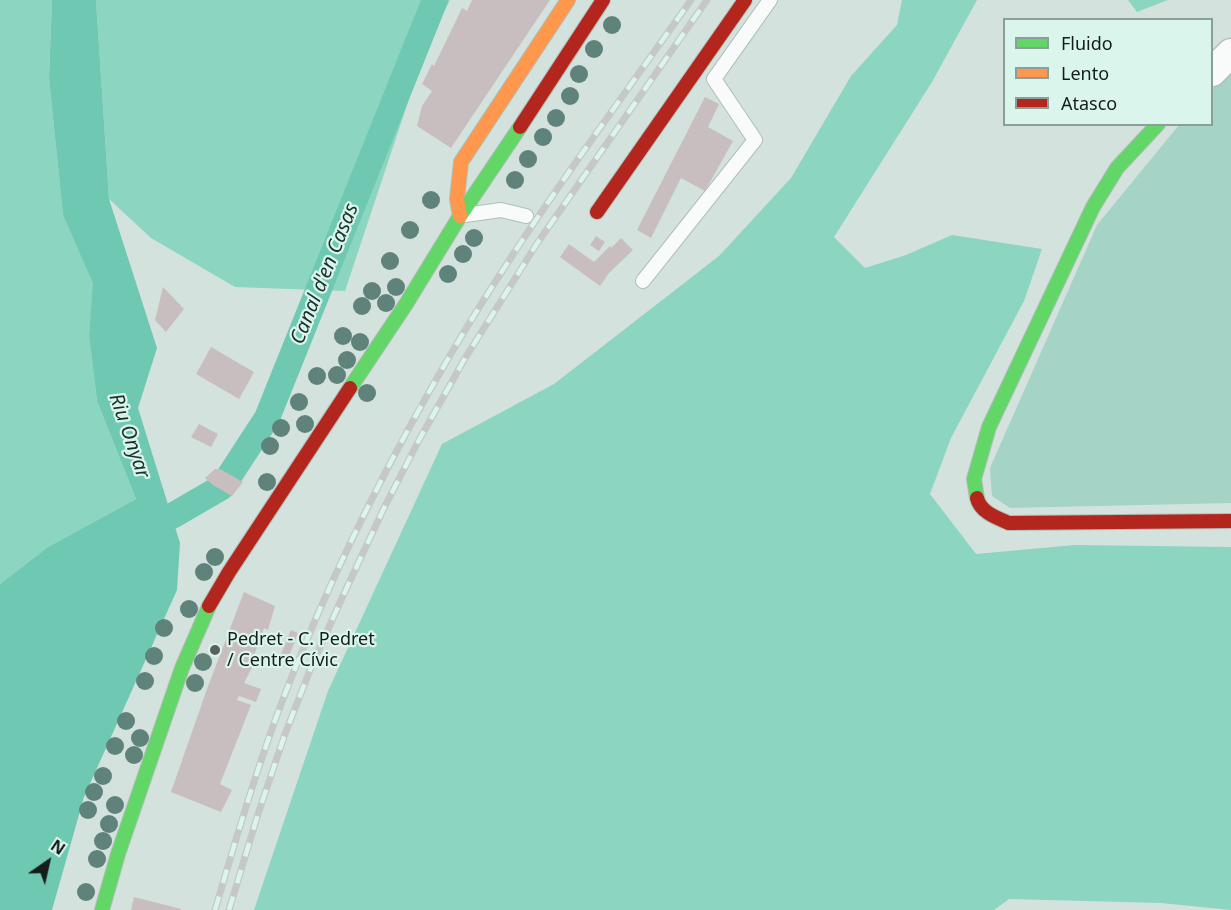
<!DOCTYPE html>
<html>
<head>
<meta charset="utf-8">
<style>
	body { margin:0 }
	#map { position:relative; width:1231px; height:910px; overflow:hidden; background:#d3e2dd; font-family:"Noto Sans",sans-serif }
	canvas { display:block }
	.legend { position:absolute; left:1003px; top:18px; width:210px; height:108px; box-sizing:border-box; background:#daf5ec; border:2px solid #8b9f98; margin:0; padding:8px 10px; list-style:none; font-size:18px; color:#141d1a }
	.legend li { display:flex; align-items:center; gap:12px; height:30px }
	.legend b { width:30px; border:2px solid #8b9f98 }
	.north { position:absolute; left:18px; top:832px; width:60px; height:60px; -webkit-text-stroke:4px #daf5ec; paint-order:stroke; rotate:34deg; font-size:16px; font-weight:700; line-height:24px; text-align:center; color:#141d1a }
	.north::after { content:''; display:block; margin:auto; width:21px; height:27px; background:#141d1a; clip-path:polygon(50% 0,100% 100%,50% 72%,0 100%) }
</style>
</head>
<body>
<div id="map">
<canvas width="1231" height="910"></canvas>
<ul class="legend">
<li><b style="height:8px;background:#63d668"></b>Fluido</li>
<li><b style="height:8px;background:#ff974d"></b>Lento</li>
<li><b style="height:8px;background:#b3261e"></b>Atasco</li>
</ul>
<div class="north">N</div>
</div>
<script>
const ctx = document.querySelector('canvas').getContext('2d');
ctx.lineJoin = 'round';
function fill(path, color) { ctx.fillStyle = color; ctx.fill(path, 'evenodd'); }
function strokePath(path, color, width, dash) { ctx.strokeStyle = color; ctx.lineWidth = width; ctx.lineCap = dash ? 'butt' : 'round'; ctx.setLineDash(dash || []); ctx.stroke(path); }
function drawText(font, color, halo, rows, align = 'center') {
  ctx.font = font + ' "Noto Sans",sans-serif'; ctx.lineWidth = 4.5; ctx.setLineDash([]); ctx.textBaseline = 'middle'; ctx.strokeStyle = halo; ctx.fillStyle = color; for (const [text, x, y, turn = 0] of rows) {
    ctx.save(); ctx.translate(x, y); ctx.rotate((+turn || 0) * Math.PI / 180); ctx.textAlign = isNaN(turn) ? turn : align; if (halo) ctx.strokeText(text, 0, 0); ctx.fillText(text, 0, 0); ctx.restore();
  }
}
const green = new Path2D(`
	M 1231,69 L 1231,503 L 1010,508 L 992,496 L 990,468 L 1097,225 L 1179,125 L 1212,124 L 1212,90 Z`);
const forest = new Path2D(`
	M 0,0 L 52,0 L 49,78 L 63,215 L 94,283 L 89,336 L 97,401 L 136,499 L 48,547 L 0,584 Z
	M 96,0 L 450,0 L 427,45 L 345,291 L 235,287 L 151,238 L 109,199 Z
	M 902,0 L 977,0 L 932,82 L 834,237 L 865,268 L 906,255 L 952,235 L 1042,249 L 1024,301 L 951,438 L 930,494 L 976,554 L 1075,545 L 1231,547 L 1231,910 L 1161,903 L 1009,899 L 994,910 L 254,910 L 328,691 L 442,444 L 554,384 L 719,256 L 791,178 L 851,76 L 897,25 Z
	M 1128,0 L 1168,0 L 1137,12 Z`);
const water = new Path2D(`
	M 52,0 L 96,0 L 109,199 L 157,348 L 138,408 L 180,543 L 177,590 L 84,797 L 52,910 L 0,910 L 0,584 L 48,547 L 136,499 L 97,401 L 89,336 L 93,283 L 63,215 L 49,78 Z`);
const canal = new Path2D(`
	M 172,516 L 222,487 L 267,418 L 435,0`);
const building = new Path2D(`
	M 472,0 L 550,0 L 451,148 L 417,126 L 422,106 L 432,91 L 422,84 L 432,64 L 434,66 L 462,8 L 467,11 Z
	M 705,97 L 719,104 L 708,127 L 733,141 L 705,191 L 681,178 L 651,238 L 637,230 Z
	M 596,236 L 605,242 L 599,251 L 590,245 Z
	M 621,238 L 633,250 L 609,273 L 600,286 L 560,257 L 569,244 L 594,262 L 610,246 L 611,248 Z
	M 163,287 L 184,309 L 166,332 L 155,320 Z
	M 211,347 L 254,372 L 239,399 L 196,374 Z
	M 199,424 L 218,434 L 211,447 L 191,437 Z
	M 215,469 L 220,469 L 243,482 L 232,496 L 213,485 L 205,478 Z
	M 244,592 L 275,606 L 268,630 L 264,628 L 254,656 L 257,658 L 244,683 L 261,689 L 256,702 L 239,696 L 237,700 L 251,705 L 220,784 L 232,790 L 221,812 L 171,792 L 207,689 Z
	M 291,630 L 298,633 L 288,659 L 280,656 Z
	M 134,897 L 181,909 L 181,910 L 131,910 Z`);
const lane = new Path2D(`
	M 465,215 L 501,210 L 526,216
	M 643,281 L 755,140 L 714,79 L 770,0`);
const street = new Path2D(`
	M 1212,72 L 1231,53`);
const fast = new Path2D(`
	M 350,388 L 406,304 L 460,216 L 520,127
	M 977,498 L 974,479 L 989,427 L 1093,207 L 1117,168 L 1158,124
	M 102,910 L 118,854 L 182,668 L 209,606`);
const slow = new Path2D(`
	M 460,216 L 457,199 L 461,162 L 568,0`);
const jam = new Path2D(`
	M 520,127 L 603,0
	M 597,212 L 745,0
	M 977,498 C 980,512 997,518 1009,523 L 1231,521
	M 209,606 L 229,572 L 350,388`);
const rail = new Path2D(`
	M 215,910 C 240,825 265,740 299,659 C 342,553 394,451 452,352 C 524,230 609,116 691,0
	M 229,910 L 258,814 L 285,734 L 312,665 L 342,598 L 384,508 L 419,440 L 464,360 L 536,245 L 707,0`);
const trees = [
	[612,25],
	[594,49],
	[579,74],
	[570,96],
	[556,118],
	[543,137],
	[528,159],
	[515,180],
	[431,200],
	[410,230],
	[474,238],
	[463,254],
	[390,261],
	[448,274],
	[396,287],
	[372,291],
	[386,303],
	[362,306],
	[343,336],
	[360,342],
	[347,360],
	[337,375],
	[317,376],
	[367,393],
	[299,402],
	[305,424],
	[281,428],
	[270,446],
	[267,482],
	[215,557],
	[204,572],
	[189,609],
	[164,628],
	[154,656],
	[203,662],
	[145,681],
	[195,683],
	[126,721],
	[140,738],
	[115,746],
	[134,755],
	[103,776],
	[94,792],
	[115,805],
	[88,810],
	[109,824],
	[103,841],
	[97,859],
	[86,892]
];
const markers = [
	[215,650,6,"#57625e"]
];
const poiNames = [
	["Pedret - C. Pedret",227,640],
	["/ Centre Cívic",227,661]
];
const waterNames = [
	["Canal d'en Casas",325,274,-68],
	["Riu Onyar",129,436,71]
];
fill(green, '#a5d3c5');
fill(forest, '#8cd5c1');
fill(water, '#6fc9b2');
strokePath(canal, '#6fc9b2', 26);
fill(building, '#c9bebf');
strokePath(lane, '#b1beb9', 16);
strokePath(street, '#b1beb9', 31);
strokePath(fast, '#b1beb9', 16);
strokePath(slow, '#b1beb9', 16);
strokePath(jam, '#b1beb9', 16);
strokePath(lane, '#f8fbfa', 14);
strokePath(street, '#f8fbfa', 28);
strokePath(fast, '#63d668', 14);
strokePath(slow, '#ff974d', 14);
strokePath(jam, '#b3261e', 14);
strokePath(rail, '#c5c8c7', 7);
strokePath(rail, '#daf5ec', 4.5, [14]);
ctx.fillStyle = '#5f837b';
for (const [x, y] of trees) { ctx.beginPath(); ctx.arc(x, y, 9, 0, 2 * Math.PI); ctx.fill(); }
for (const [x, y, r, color] of markers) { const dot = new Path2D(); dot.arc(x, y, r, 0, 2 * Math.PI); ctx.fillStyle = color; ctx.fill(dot); strokePath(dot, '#daf5ec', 2); }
drawText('18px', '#141d1a', '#daf5ec', poiNames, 'left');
drawText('italic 20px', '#1b3029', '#daf5ec', waterNames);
</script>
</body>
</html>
